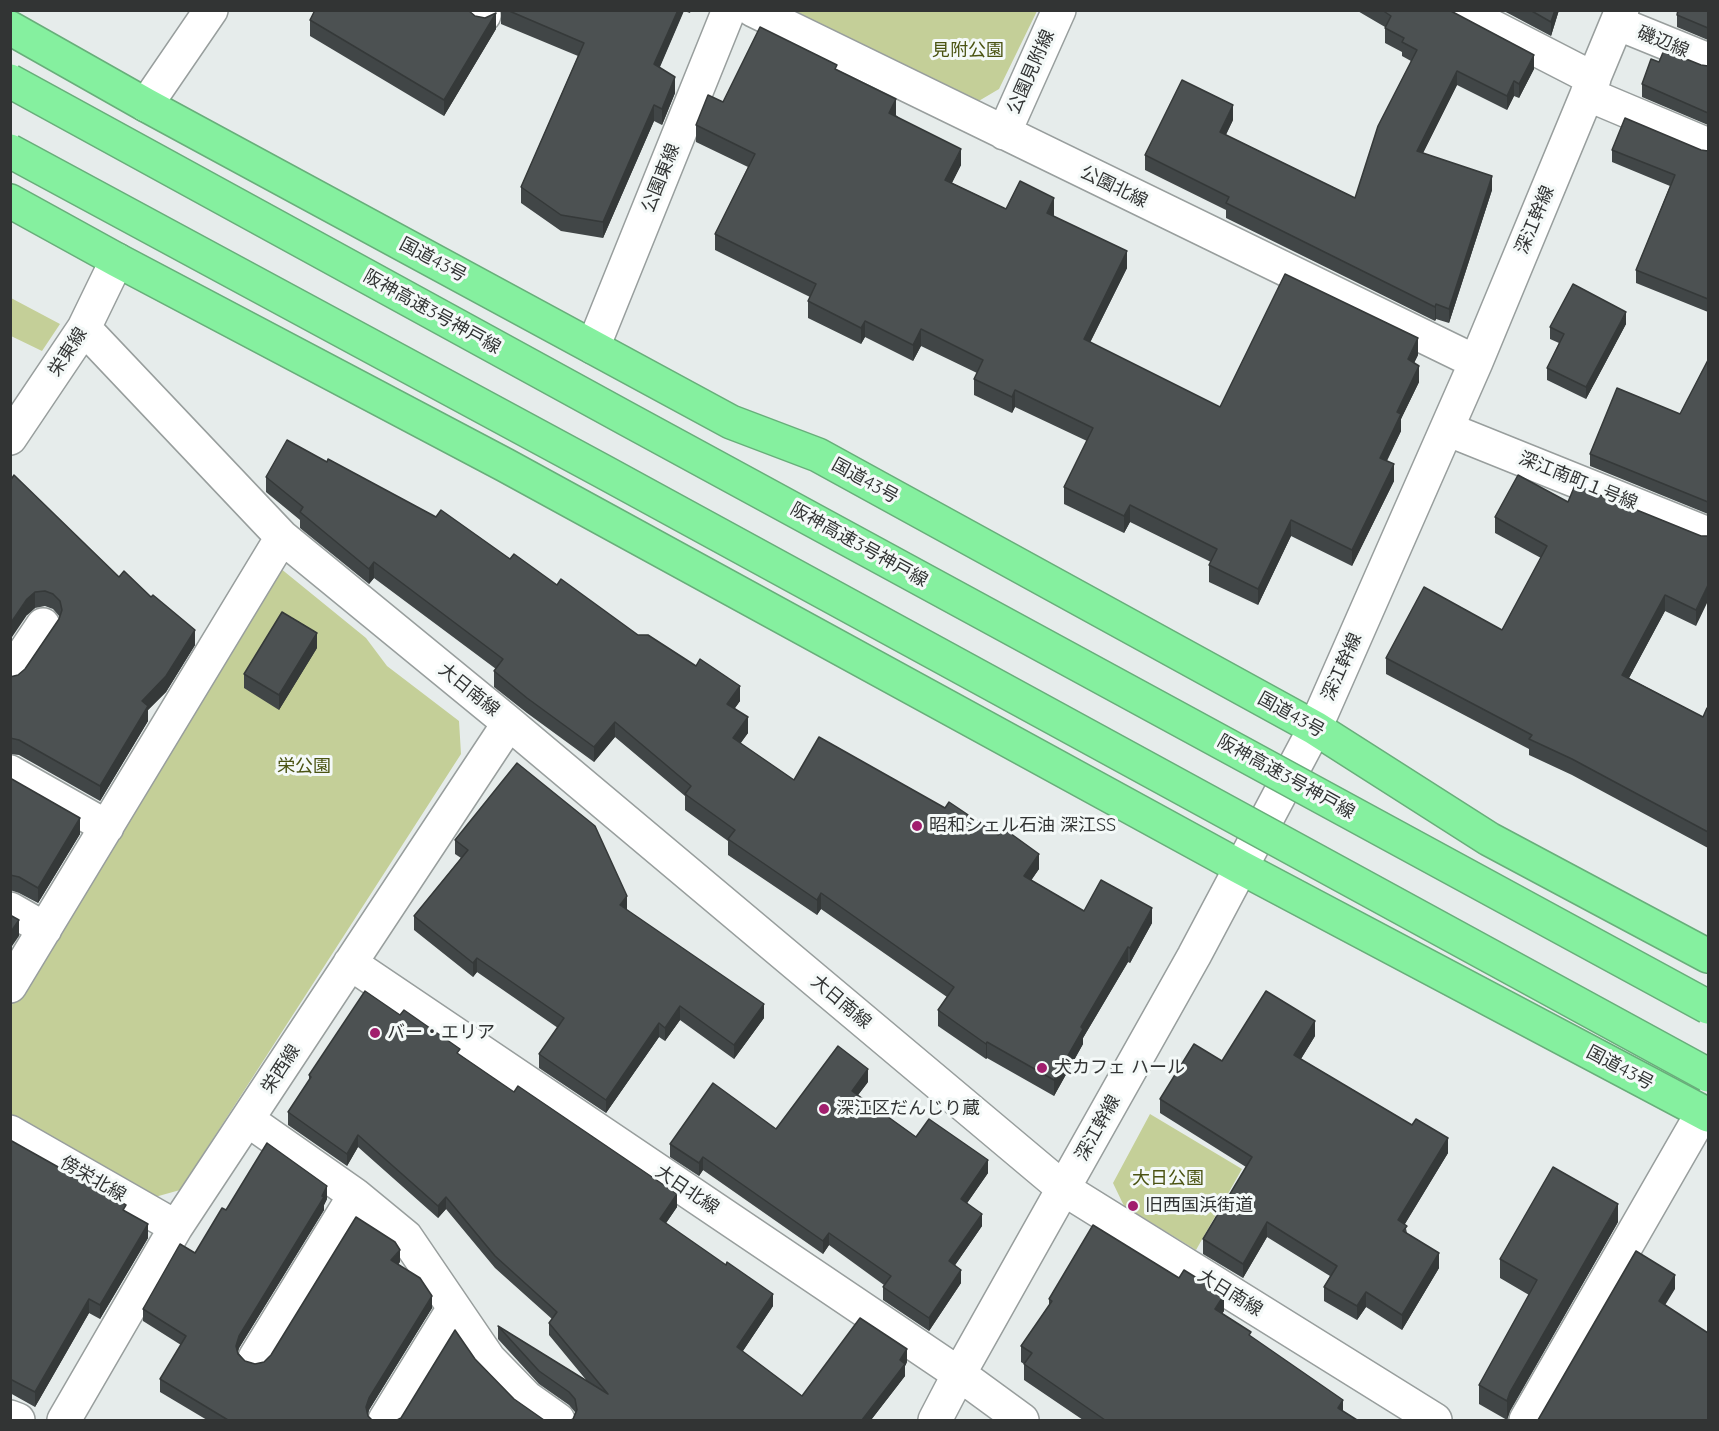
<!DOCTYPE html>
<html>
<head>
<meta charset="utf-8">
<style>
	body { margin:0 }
	#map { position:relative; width:1719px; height:1431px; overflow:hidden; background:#e6eceb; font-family:Quicksand,sans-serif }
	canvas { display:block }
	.frame { position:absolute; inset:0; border:12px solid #323434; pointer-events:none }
</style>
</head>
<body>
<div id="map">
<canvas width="1719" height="1431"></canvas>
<div class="frame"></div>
</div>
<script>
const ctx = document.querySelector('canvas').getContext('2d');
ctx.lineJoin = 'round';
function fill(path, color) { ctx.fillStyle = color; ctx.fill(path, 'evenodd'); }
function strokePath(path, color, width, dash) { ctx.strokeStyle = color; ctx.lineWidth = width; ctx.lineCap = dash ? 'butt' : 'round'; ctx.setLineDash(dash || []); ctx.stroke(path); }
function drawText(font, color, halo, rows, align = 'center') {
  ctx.font = font + ' Quicksand,"Noto Sans JP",sans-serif'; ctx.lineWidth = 6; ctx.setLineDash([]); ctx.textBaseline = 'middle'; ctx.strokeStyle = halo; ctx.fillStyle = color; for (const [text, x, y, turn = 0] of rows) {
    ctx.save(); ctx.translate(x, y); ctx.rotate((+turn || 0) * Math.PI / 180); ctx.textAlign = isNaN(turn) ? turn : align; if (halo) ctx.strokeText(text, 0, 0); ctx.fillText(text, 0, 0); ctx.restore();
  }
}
const green = new Path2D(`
	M 795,11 L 1037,11 L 999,89 L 977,102 Z
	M 11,298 L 60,324 L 42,351 L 11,336 Z
	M 280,568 L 366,638 L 387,666 L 459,721 L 461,754 L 180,1190 L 155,1197 L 11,1114 L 10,1008 Z
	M 1150,1114 L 1242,1169 L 1196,1250 L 1124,1206 L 1113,1183 Z`);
const minor = new Path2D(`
	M 475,10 L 484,15
	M 753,10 L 1476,362
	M 1460,10 L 1594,79
	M 1617,23 L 1708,60
	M 1587,94 L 1708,145
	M 146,105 L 211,10
	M 1004,133 L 1059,10
	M 84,328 L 282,537 L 509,723 L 1064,1189 L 1435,1420
	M 593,347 L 729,10
	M 1447,429 L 1708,534
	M 10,438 L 84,328 L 117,260
	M 10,674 L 43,625
	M 10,772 L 107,827
	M 10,909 L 45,929
	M 350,963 L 959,1374 L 1022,1420
	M 10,986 L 282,537
	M 248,1120 L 355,1195 L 406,1237 L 489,1359 L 527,1398 L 558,1420
	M 10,1132 L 176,1227
	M 255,1358 L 355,1195
	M 10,1417 L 18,1420
	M 64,1420 L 176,1227 L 509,723
	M 385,1420 L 454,1308
	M 935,1420 L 959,1374 L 1194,956 L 1315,728 L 1476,362 L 1622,10
	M 1526,1420 L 1703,1112`);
const highway = new Path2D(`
	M 10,28 L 146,105 L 731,422 L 818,455 L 1315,728 L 1489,839 L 1708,956
	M 10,201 L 117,260 L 505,465 L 1240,867 L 1708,1115`);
const highwayBridge = new Path2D(`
	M 10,81 L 627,419 L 1708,1007
	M 10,151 L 604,472 L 1708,1075`);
const wall = new Path2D(`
	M 501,10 L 691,10 L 690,13 L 684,11 L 660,67 L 675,93 L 662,125 L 654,121 L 603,238 L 561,231 L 521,203 L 521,187 L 578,56 L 501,24 Z
	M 1356,10 L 1449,10 L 1534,69 L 1519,98 L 1514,96 L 1507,110 L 1457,85 L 1423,153 L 1492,190 L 1449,323 L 1436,319 L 1435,321 L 1226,218 L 1226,210 L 1145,170 L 1145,155 L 1233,120 L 1226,135 L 1355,198 L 1411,61 L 1402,56 L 1402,52 L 1385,43 L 1385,27 Z
	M 1502,10 L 1559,10 L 1551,36 Z
	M 1708,10 L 1708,40 L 1677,27 L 1677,15 Z
	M 310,20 L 496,29 L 444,116 L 310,36 Z
	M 1659,62 L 1708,66 L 1708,125 L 1642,97 L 1642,84 Z
	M 837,70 L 961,165 L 952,183 L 1006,209 L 1054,215 L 1054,216 L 1127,268 L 1090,342 L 1220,407 L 1418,355 L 1414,363 L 1419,382 L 1401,419 L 1401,431 L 1387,461 L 1394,481 L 1352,566 L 1291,536 L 1258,605 L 1209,582 L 1209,565 L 1211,562 L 1130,522 L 1124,533 L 1064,504 L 1064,487 L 1087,441 L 1015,407 L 1012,413 L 974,395 L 974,379 L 977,373 L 921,346 L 913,361 L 865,337 L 861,344 L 808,318 L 808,301 L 810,297 L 715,250 L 715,234 L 748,167 L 696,142 L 696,125 L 723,102 Z
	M 1612,150 L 1701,150 L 1708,151 L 1708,312 L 1636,283 L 1636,270 L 1670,186 L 1612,162 Z
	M 1626,324 L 1586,399 L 1547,380 L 1547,368 L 1559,343 L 1550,339 L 1550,327 Z
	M 1708,360 L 1708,514 L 1590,466 L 1590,454 L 1680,414 Z
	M 327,462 L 510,559 L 557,585 L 638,635 L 740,701 L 735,708 L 748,733 L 740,743 L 794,780 L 1039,869 L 1031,880 L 1084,911 L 1152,923 L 1130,963 L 1128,962 L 1083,1038 L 1083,1044 L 1054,1096 L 987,1058 L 986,1059 L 938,1026 L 938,1010 L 947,997 L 821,909 L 817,915 L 728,855 L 728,841 L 685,810 L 685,796 L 615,737 L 594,762 L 527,713 L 494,687 L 494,671 L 496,669 L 374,578 L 369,584 L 300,528 L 300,520 L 266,492 L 266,477 Z
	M 10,481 L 195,645 L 166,692 L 148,710 L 148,721 L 100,801 L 19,755 L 10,754 L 10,677 L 18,675 L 25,669 L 59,619 L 60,617 L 53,609 L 45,606 L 35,608 L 27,615 Z
	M 1568,502 L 1701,536 L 1696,626 L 1665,611 L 1629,678 L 1703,717 L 1708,709 L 1708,848 L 1572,775 L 1529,755 L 1529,749 L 1386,674 L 1386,658 L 1502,630 L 1541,558 L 1495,533 L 1495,517 Z
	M 317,648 L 279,710 L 244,688 L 244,674 Z
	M 10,778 L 80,834 L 38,903 L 19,893 L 10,890 Z
	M 455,840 L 627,910 L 764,1018 L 734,1059 L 680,1020 L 665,1041 L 659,1037 L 606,1113 L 539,1068 L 539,1054 L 558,1028 L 477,972 L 473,977 L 414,930 L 414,916 L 461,858 L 455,854 Z
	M 400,1015 L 460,1055 L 677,1207 L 666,1223 L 773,1306 L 742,1352 L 802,1396 L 907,1362 L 905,1366 L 905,1376 L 871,1420 L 573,1419 L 575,1412 L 569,1405 L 539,1384 L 498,1339 L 498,1326 L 587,1381 L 549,1335 L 549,1323 L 552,1319 L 495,1268 L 446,1209 L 438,1218 L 358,1147 L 347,1166 L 288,1125 L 288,1112 L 309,1080 L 309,1075 Z
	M 1315,1036 L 1301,1059 L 1448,1153 L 1405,1224 L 1407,1233 L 1439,1268 L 1402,1330 L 1366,1307 L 1357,1320 L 1324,1301 L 1324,1287 L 1330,1276 L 1267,1237 L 1243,1278 L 1203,1254 L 1203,1239 L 1246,1167 L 1160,1113 L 1160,1099 L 1222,1061 Z
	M 868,1082 L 858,1095 L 916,1137 L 988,1173 L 967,1203 L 982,1226 L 955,1265 L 961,1283 L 929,1331 L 883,1300 L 883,1287 L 884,1285 L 829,1245 L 823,1254 L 703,1170 L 699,1176 L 670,1157 L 670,1144 L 776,1129 Z
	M 10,1140 L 126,1212 L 148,1238 L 100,1319 L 89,1313 L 35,1407 L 10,1393 Z
	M 327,1199 L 324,1205 L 324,1210 L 239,1348 L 238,1352 L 245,1361 L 255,1364 L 264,1362 L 400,1262 L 398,1265 L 432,1308 L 369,1410 L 368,1416 L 372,1420 L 207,1420 L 160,1392 L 160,1379 L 181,1345 L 143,1321 L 143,1309 L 195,1253 L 226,1210 Z
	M 1618,1222 L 1510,1411 L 1507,1420 L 1479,1404 L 1479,1385 L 1529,1295 L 1500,1278 L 1500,1259 Z
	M 1049,1299 L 1224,1311 L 1222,1313 L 1343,1412 L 1357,1420 L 1083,1420 L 1024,1380 L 1024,1364 L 1021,1362 L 1021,1346 L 1049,1305 Z`);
const shadedWall = new Path2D(`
	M 678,10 L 684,10 L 654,80 L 654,64 Z
	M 1555,10 L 1559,10 L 1551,36 L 1551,22 Z
	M 496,13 L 496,29 L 444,116 L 444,100 Z
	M 1534,55 L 1534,69 L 1519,98 L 1519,84 Z
	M 1457,71 L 1457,85 L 1417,165 L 1417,151 Z
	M 675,77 L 675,93 L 662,125 L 662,109 Z
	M 1514,81 L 1514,96 L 1507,110 L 1507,96 Z
	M 896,99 L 896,116 L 889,129 L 889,113 Z
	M 654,105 L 654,121 L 603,238 L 603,222 Z
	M 1233,105 L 1233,120 L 1220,146 L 1220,132 Z
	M 961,149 L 961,165 L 945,196 L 945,180 Z
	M 1492,176 L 1492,190 L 1449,323 L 1449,309 Z
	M 1054,198 L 1054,215 L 1047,229 L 1047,213 Z
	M 1127,251 L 1127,268 L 1084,355 L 1084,339 Z
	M 1436,304 L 1436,319 L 1435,321 L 1435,307 Z
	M 1626,312 L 1626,324 L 1586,399 L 1586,387 Z
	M 865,321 L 865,337 L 861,344 L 861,328 Z
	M 921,329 L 921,346 L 913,361 L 913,345 Z
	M 1418,338 L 1418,355 L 1408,375 L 1408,359 Z
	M 1419,366 L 1419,382 L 1401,419 L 1401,431 L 1380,474 L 1380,458 L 1397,412 Z
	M 1015,390 L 1015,407 L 1012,413 L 1012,397 Z
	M 1394,464 L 1394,481 L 1352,566 L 1352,550 Z
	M 1130,505 L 1130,522 L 1124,533 L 1124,516 Z
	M 1291,520 L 1291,536 L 1258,605 L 1258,589 Z
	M 374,562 L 374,578 L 369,584 L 369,569 Z
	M 1708,585 L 1708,601 L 1696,626 L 1696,610 Z
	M 35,592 L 35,608 L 27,615 L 10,640 L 10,624 L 27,599 Z
	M 1665,595 L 1665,611 L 1622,691 L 1622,675 Z
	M 195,630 L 195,645 L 166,692 L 148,710 L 148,721 L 100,801 L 100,786 L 142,701 Z
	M 317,633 L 317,648 L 279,710 L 279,695 Z
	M 740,686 L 740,701 L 727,719 L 727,704 Z
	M 748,717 L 748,733 L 733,754 L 733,738 Z
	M 615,722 L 615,737 L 594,762 L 594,747 Z
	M 80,818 L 80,834 L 38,903 L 38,888 Z
	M 1039,854 L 1039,869 L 1024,891 L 1024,876 Z
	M 821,893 L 821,909 L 817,915 L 817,900 Z
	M 627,896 L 627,910 L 620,905 Z
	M 1152,908 L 1152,923 L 1130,963 L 1130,948 Z
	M 19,920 L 19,936 L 10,949 L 10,933 Z
	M 1128,947 L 1128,962 L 1083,1038 L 1083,1044 L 1054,1096 L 1054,1080 L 1081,1027 Z
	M 477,958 L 477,972 L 473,977 L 473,963 Z
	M 764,1004 L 764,1018 L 734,1059 L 734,1045 Z
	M 680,1006 L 680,1020 L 665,1041 L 665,1028 Z
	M 1315,1021 L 1315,1036 L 1294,1070 L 1294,1055 Z
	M 659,1023 L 659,1037 L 606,1113 L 606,1100 Z
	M 987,1042 L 987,1058 L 986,1059 L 986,1044 Z
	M 868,1069 L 868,1082 L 852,1103 L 852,1091 Z
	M 358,1135 L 358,1147 L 347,1166 L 347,1154 Z
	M 1448,1138 L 1448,1153 L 1398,1235 L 1398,1220 Z
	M 703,1157 L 703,1170 L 699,1176 L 699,1163 Z
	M 988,1160 L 988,1173 L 961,1212 L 961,1199 Z
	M 327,1186 L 327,1199 L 324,1205 L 324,1210 L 239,1348 L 236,1358 L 236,1346 L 239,1336 Z
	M 677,1194 L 677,1207 L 660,1232 L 660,1219 Z
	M 446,1197 L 446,1209 L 438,1218 L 438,1206 Z
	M 1618,1204 L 1618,1222 L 1510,1411 L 1507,1420 L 1507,1401 L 1510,1392 Z
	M 982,1214 L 982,1226 L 949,1274 L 949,1261 Z
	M 1267,1222 L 1267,1237 L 1243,1278 L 1243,1264 Z
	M 148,1224 L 148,1238 L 100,1319 L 100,1305 Z
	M 829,1233 L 829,1245 L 823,1254 L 823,1241 Z
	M 400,1250 L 400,1262 L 391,1273 L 391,1260 Z
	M 1439,1253 L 1439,1268 L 1402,1330 L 1402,1315 Z
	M 961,1270 L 961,1283 L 929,1331 L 929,1318 Z
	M 1675,1275 L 1675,1289 L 1659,1315 L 1659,1301 Z
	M 1366,1292 L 1366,1307 L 1357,1320 L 1357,1306 Z
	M 773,1294 L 773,1306 L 737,1360 L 737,1347 Z
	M 1224,1295 L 1224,1311 L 1215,1325 L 1215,1309 Z
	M 432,1296 L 432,1308 L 369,1410 L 366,1420 L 366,1407 L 369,1398 Z
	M 89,1299 L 89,1313 L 35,1407 L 35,1392 Z
	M 907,1349 L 907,1362 L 905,1366 L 905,1376 L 871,1420 L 862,1420 Z
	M 1343,1400 L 1343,1416 L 1338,1408 Z`);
const building = new Path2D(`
	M 315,10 L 468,10 L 475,16 L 485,18 L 496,13 L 444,100 L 310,20 Z
	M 507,10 L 678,10 L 654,64 L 675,77 L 662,109 L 654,105 L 603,222 L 561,215 L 521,187 L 584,43 Z
	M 1382,10 L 1449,10 L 1534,55 L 1519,84 L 1514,81 L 1507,96 L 1457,71 L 1417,151 L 1492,176 L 1449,309 L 1436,304 L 1435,307 L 1226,203 L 1229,197 L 1145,155 L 1182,80 L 1233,105 L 1220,132 L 1355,198 L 1378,126 L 1417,50 L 1402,42 L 1404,38 L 1385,28 L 1391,16 Z
	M 1530,10 L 1555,10 L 1551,22 Z
	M 1678,10 L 1708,10 L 1708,28 L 1677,15 Z
	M 760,27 L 837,65 L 835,69 L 896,99 L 889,113 L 961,149 L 945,180 L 1006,209 L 1020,181 L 1054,198 L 1047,213 L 1127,251 L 1084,339 L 1220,407 L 1285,274 L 1418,338 L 1408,359 L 1419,366 L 1397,412 L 1401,414 L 1380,458 L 1394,464 L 1352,550 L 1291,520 L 1258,589 L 1209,565 L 1217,549 L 1130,505 L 1124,516 L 1064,487 L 1093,428 L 1015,390 L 1012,397 L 974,379 L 983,360 L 921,329 L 913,345 L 865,321 L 861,328 L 808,301 L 816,284 L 715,234 L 755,154 L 696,125 L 708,95 L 723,102 Z
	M 1664,50 L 1701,65 L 1708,66 L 1708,113 L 1642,84 L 1651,59 L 1659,62 Z
	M 1625,118 L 1701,150 L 1708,151 L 1708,299 L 1636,270 L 1675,175 L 1612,150 Z
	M 1573,284 L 1626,312 L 1586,387 L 1547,368 L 1564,334 L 1550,327 Z
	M 1708,360 L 1708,502 L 1590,454 L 1617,388 L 1680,414 Z
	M 287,440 L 327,462 L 328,459 L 436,517 L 441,510 L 510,559 L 514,554 L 557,585 L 561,579 L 638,635 L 648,635 L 696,666 L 700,659 L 740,686 L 727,704 L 748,717 L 733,738 L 794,780 L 819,737 L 945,808 L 949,802 L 998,835 L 1003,828 L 1039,854 L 1024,876 L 1084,911 L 1101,880 L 1152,908 L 1130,948 L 1128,947 L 1081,1027 L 1083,1029 L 1054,1080 L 987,1042 L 986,1044 L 938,1010 L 954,987 L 821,893 L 817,900 L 728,839 L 735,830 L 685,794 L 691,786 L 615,722 L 594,747 L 527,698 L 494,671 L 503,659 L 374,562 L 369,569 L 300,512 L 303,507 L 266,477 Z
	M 14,475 L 119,577 L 124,571 L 151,597 L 153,595 L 195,630 L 166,676 L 142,701 L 148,706 L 100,786 L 19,740 L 10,738 L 10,677 L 18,675 L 25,669 L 59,619 L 62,610 L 60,601 L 53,594 L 45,591 L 35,592 L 27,599 L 10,624 L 10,481 Z
	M 1518,475 L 1568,502 L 1575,485 L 1701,536 L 1708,536 L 1708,585 L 1696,610 L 1665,595 L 1622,675 L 1703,717 L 1707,708 L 1708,709 L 1708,832 L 1572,759 L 1529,739 L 1532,735 L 1386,658 L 1424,587 L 1502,630 L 1547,546 L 1495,517 Z
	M 282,612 L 317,633 L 279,695 L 244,674 Z
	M 517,763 L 595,826 L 627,896 L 620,905 L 764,1004 L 734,1045 L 680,1006 L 665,1028 L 659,1023 L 606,1100 L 539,1054 L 564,1018 L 477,958 L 473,963 L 414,916 L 468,850 L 455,840 Z
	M 10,778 L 80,818 L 38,888 L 19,877 L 10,875 Z
	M 10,915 L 19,920 L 10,933 Z
	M 365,991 L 400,1015 L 404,1010 L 460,1049 L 457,1053 L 514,1092 L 518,1086 L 677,1194 L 660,1219 L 726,1265 L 727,1262 L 773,1294 L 737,1347 L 802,1396 L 860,1318 L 907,1349 L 900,1360 L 905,1364 L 862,1420 L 571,1420 L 573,1419 L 577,1410 L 575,1399 L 569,1392 L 539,1371 L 498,1326 L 608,1394 L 549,1323 L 557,1312 L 495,1256 L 446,1197 L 438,1206 L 358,1135 L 347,1154 L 288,1112 L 311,1077 L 309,1075 Z
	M 1266,991 L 1315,1021 L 1294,1055 L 1412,1125 L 1416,1119 L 1448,1138 L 1398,1220 L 1407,1226 L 1403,1231 L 1439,1253 L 1402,1315 L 1366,1292 L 1357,1306 L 1324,1287 L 1337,1266 L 1267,1222 L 1243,1264 L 1203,1239 L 1252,1157 L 1160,1099 L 1194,1044 L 1222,1061 Z
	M 838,1046 L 868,1069 L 852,1091 L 916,1137 L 929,1119 L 988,1160 L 961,1199 L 982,1214 L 949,1261 L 961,1270 L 929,1318 L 883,1287 L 891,1276 L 829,1233 L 823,1241 L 703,1157 L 699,1163 L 670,1144 L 713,1083 L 776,1129 Z
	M 10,1140 L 126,1205 L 123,1210 L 148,1224 L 100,1305 L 89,1299 L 35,1392 L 10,1379 Z
	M 267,1143 L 327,1186 L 322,1196 L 324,1197 L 239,1336 L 236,1346 L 238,1354 L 245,1361 L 255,1364 L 264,1362 L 271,1355 L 356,1217 L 395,1242 L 400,1250 L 391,1260 L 420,1278 L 432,1296 L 369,1398 L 366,1407 L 368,1416 L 372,1420 L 228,1420 L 160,1379 L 186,1336 L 143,1309 L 180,1244 L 195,1253 L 222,1208 L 226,1210 Z
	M 1553,1167 L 1618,1204 L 1510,1392 L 1507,1401 L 1479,1385 L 1537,1280 L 1500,1259 Z
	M 1093,1225 L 1179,1278 L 1184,1270 L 1224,1295 L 1215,1309 L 1251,1332 L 1249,1335 L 1343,1400 L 1338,1408 L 1357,1420 L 1105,1420 L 1024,1364 L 1032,1353 L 1021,1346 L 1052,1301 L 1049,1299 Z
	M 1636,1251 L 1675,1275 L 1659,1301 L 1708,1333 L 1708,1420 L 1538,1420 Z
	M 455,1330 L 475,1359 L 514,1399 L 544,1420 L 397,1420 L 401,1418 Z`);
const markers = [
	[917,826,6,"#a11e6d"],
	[375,1033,6,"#a11e6d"],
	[1042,1068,6,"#a11e6d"],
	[824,1109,6,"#a11e6d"],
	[1133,1206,6,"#a11e6d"]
];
const streetNames = [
	["磯辺線",1663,42,22],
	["公園見附線",1031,72,-66],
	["公園東線",661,178,-68],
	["公園北線",1114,187,26],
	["深江幹線",1535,220,-67],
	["国道43号",433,260,28],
	["阪神高速3号神戸線",432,312,29],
	["栄東線",68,352,-57],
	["国道43号",865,481,29],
	["深江南町１号線",1578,481,22],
	["阪神高速3号神戸線",859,545,29],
	["深江幹線",1342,667,-66],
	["大日南線",469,690,39],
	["国道43号",1291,715,29],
	["阪神高速3号神戸線",1286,777,29],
	["大日南線",841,1002,40],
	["国道43号",1620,1068,28],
	["栄西線",281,1069,-57],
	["深江幹線",1098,1128,-61],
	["傍栄北線",93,1179,30],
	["大日北線",687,1190,34],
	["大日南線",1230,1293,32]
];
const parkNames = [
	["見附公園",968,51],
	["栄公園",304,767],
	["大日公園",1168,1179]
];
const poiNames = [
	["昭和シェル石油 深江SS",929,826],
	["バー・エリア",387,1033],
	["犬カフェ ハール",1054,1068],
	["深江区だんじり蔵",836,1109],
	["旧西国浜街道",1145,1206]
];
fill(green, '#c4cf98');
strokePath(minor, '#989e9d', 36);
strokePath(highway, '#68ae7a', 36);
strokePath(minor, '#fff', 33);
strokePath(highway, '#85f09f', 33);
strokePath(highwayBridge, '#68ae7a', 36, []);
strokePath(highwayBridge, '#85f09f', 33);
fill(wall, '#414647');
fill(shadedWall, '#353939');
fill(building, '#4c5152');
strokePath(building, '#353939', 1.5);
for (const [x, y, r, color] of markers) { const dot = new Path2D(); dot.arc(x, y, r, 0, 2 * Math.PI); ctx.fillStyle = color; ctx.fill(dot); strokePath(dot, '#f4f9f8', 2); }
drawText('18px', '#323434', '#f4f9f8', streetNames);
drawText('18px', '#4a5312', '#f4f9f8', parkNames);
drawText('18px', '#323434', '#f4f9f8', poiNames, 'left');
</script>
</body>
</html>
